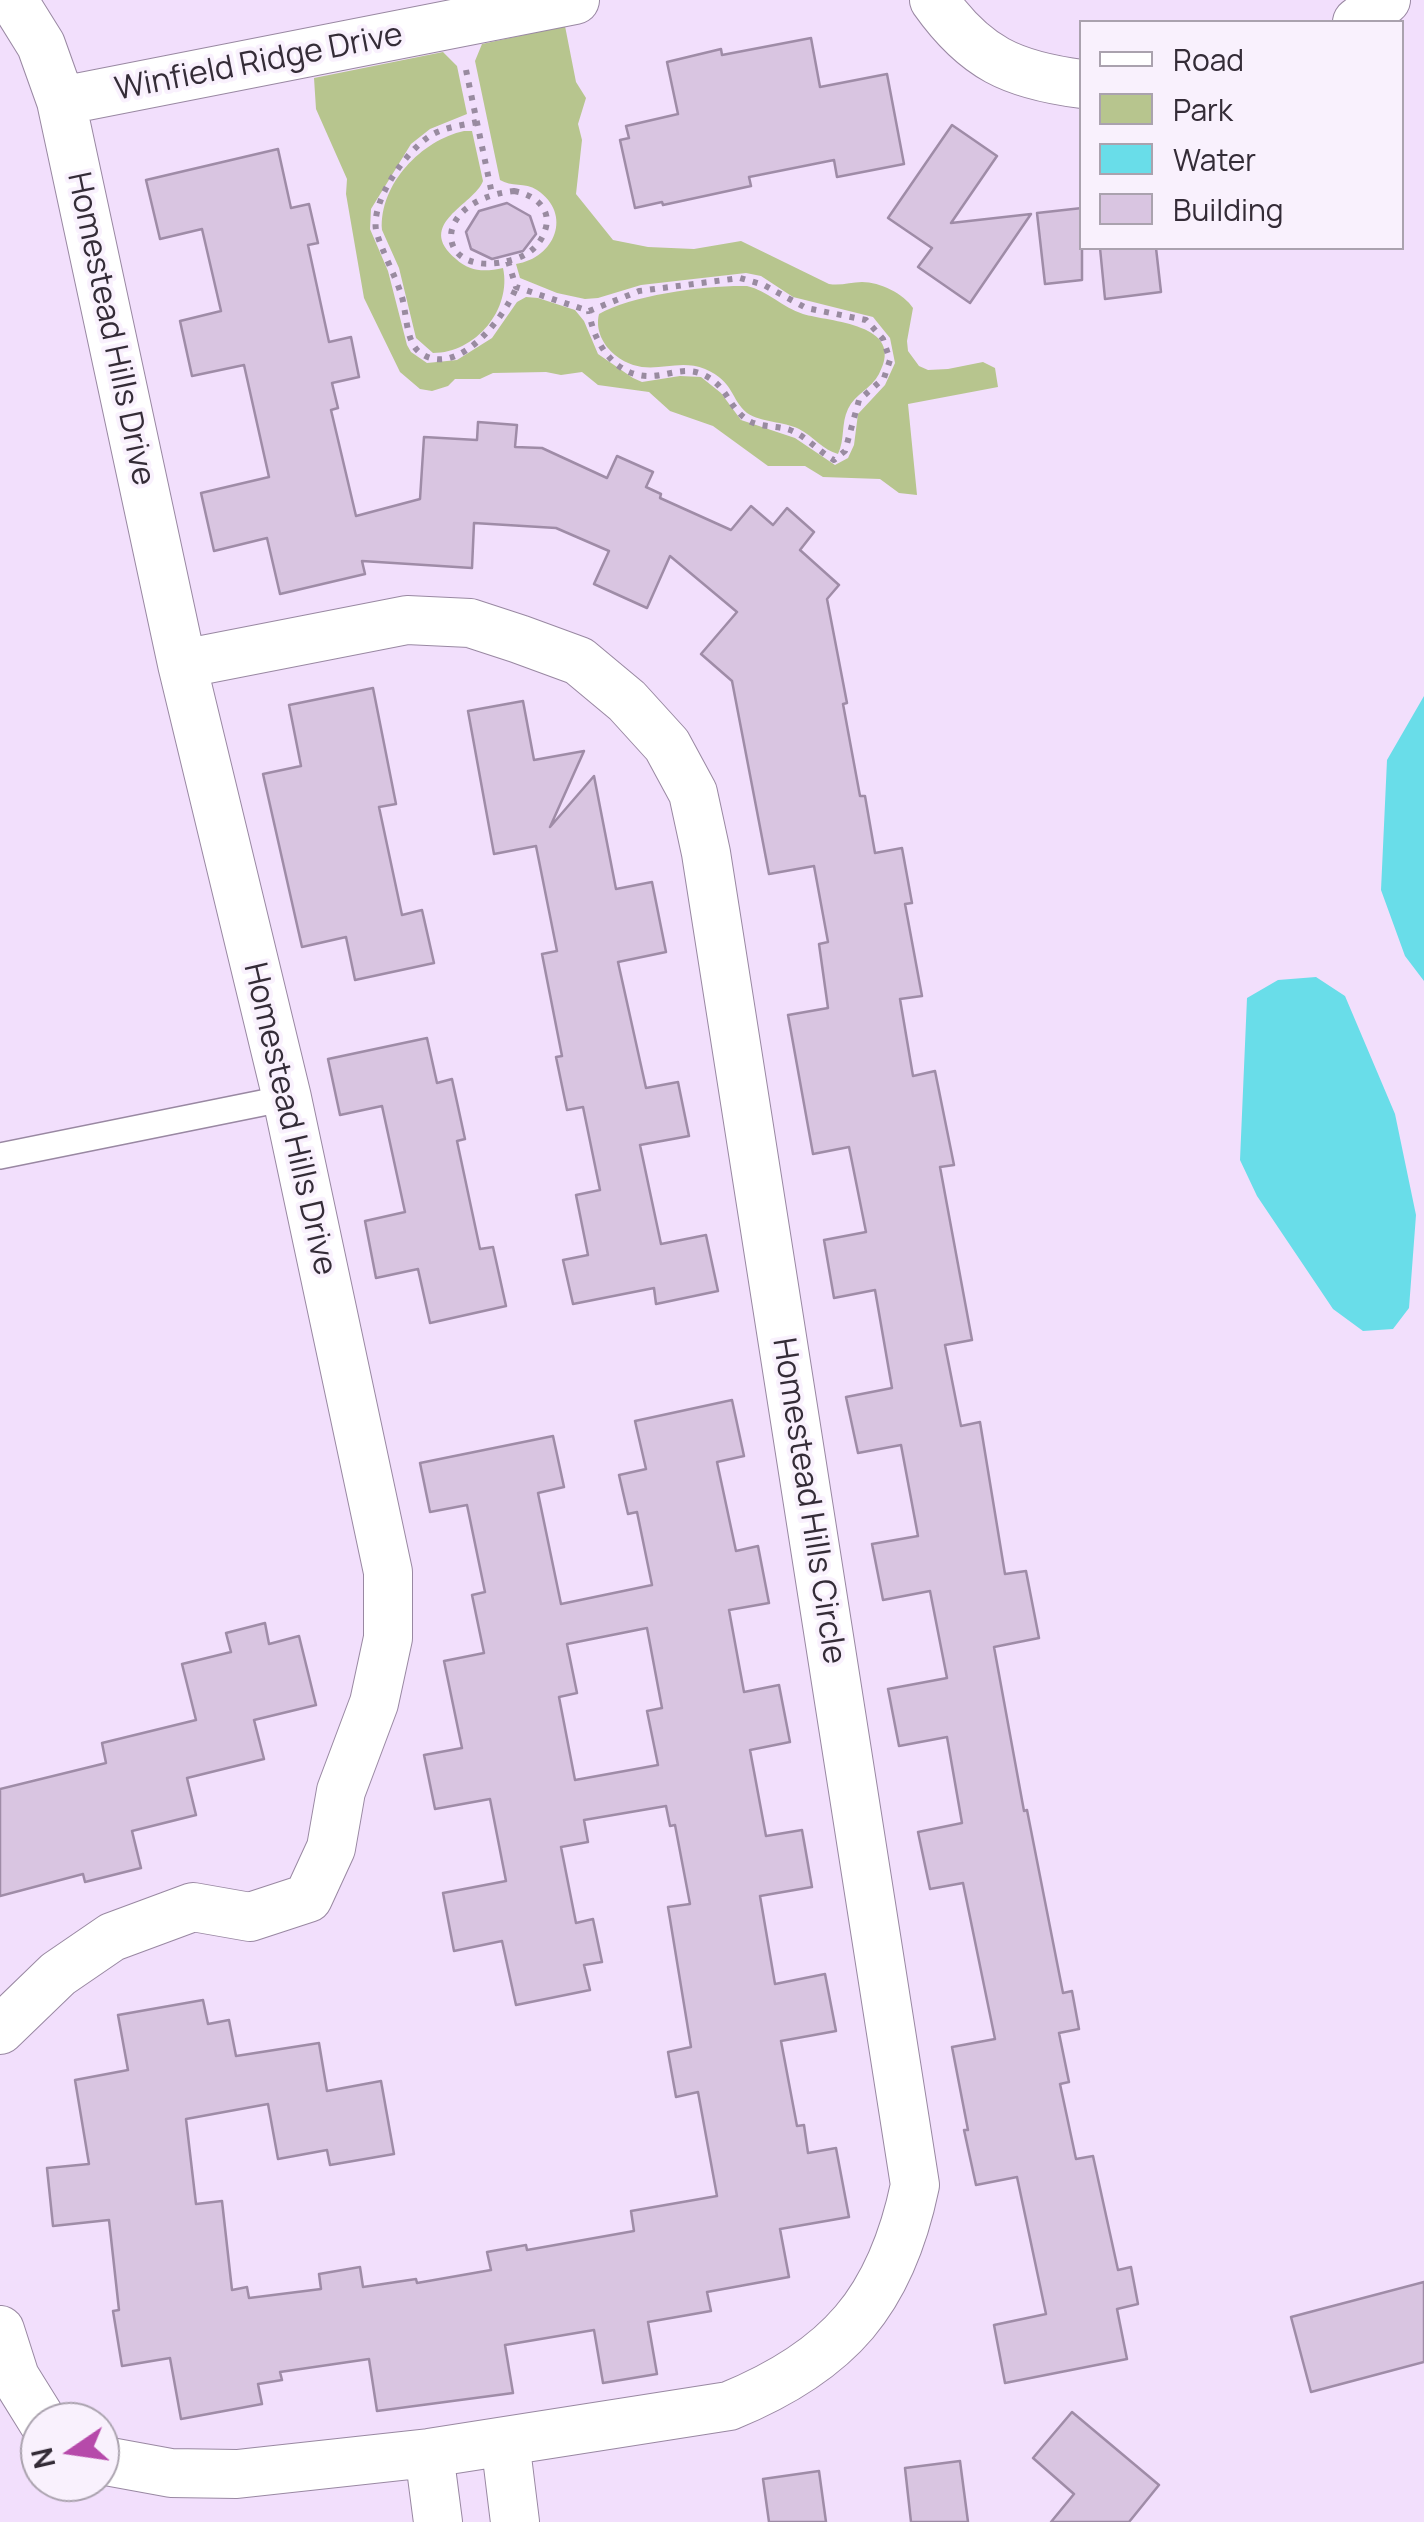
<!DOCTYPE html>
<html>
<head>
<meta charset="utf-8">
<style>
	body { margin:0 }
	#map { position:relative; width:1424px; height:2522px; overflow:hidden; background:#f2dffc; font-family:Manrope,sans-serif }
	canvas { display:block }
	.legend { position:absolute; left:1079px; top:20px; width:325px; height:230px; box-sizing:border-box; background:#f9f1fd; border:2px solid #aaa2ae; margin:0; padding:12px 18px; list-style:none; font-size:30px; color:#342c37 }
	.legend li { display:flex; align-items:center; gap:20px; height:50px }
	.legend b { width:50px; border:2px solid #aaa2ae }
	.north { position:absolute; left:20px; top:2402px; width:100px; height:100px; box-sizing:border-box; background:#f9f1fd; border:2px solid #aaa2ae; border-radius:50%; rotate:257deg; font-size:28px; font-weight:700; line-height:40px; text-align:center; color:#342c37 }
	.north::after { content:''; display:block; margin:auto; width:35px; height:45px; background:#b64aaa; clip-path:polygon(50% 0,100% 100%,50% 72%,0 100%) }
</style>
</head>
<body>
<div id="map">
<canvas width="1424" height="2522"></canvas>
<ul class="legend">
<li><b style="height:12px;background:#fff"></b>Road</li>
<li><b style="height:28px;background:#b7c58e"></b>Park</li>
<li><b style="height:28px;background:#69dde9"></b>Water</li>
<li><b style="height:28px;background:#d9c5e1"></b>Building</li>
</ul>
<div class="north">N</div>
</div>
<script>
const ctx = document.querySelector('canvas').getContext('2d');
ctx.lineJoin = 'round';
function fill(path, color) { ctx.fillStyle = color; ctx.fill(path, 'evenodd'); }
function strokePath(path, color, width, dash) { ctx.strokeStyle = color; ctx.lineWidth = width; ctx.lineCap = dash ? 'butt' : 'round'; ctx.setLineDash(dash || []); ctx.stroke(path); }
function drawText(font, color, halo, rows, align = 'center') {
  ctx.font = font + ' Manrope,sans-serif'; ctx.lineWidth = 8; ctx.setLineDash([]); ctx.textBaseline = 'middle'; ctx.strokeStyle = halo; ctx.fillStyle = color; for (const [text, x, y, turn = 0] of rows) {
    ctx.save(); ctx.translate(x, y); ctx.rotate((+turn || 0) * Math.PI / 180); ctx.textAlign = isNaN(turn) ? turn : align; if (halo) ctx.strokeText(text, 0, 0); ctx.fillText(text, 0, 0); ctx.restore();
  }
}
const green = new Path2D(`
	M 565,26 L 576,82 L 586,98 L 578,124 L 582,140 L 576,194 L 613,240 L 648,247 L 694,249 L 741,241 L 829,284 C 841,286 851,282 862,282 C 880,282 904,294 913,308 L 907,341 L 908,351 L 919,366 L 928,370 L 948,369 L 983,362 L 995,368 L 998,387 L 908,404 L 917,495 L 899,493 L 880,479 L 823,477 L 805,466 L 768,466 L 713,426 L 670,411 L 649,392 L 598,385 L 582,372 L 561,375 L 546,372 L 493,373 L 480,379 L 455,379 L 448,386 L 432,391 L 420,389 L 400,372 L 364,298 L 346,194 L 347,179 L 316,109 L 314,78 L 443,52 L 457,66 L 467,114 L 430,129 L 411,144 L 371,209 L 370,229 L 388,271 L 407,345 L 411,352 L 427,363 L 457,360 L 492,338 L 517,302 L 526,297 L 538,298 L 575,310 L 584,321 L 598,354 L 633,378 L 642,382 L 680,376 L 701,377 L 721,393 L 741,420 L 795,438 L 835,465 L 848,458 L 854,445 L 858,414 L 885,385 L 895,363 L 890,338 L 873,317 L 793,297 L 761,276 L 746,273 L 641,285 L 598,298 L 585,299 L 557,293 L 520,278 L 516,264 C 555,258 573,214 537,190 C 525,182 511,187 500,180 L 475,61 L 482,44 Z
	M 464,131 L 472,131 L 483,181 C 474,205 414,224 456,259 C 470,272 485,272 503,268 C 512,309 476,353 433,353 L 416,338 L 399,268 L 382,230 C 379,184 422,140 464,131 Z
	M 747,286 C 768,291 782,307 803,314 C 829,322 907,323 879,374 C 871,389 855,394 848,409 C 841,423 845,440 838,454 C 823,450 813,436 799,429 C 783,421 762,423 747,413 C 730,399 735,382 705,369 C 673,356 648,381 615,355 C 603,345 595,330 599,314 C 631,295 708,285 747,286 Z`);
const water = new Path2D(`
	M 1424,696 L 1424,981 L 1405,956 L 1381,890 L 1387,760 Z
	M 1316,977 L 1345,996 L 1395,1114 L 1416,1215 L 1409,1308 L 1393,1329 L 1363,1331 L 1333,1309 L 1257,1196 L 1240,1160 L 1247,998 L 1278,980 Z`);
const building = new Path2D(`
	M 811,38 L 820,87 L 887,74 L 904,164 L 837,177 L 834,160 L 749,177 L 751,186 L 663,205 L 662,202 L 635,208 L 620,140 L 629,138 L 626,126 L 678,114 L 667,62 L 721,49 L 722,55 Z
	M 952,125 L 997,156 L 951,223 L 1031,214 L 970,303 L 918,267 L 932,248 L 888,218 Z
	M 278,149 L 291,208 L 309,204 L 318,243 L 308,245 L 329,342 L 351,337 L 359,377 L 332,383 L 338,408 L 331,410 L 356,516 L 420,499 L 424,437 L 477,440 L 478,422 L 517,425 L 515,447 L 542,448 L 607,478 L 617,456 L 653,472 L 646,487 L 661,494 L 660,498 L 731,530 L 751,506 L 773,525 L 787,508 L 814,532 L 800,550 L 839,585 L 827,599 L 847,703 L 843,704 L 860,796 L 865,796 L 875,853 L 902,848 L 912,903 L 905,904 L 922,996 L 900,999 L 913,1076 L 935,1071 L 954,1165 L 940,1167 L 972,1340 L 945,1345 L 961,1426 L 980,1422 L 1005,1574 L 1026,1571 L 1039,1638 L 994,1647 L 1024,1811 L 1027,1810 L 1063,1993 L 1072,1991 L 1079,2029 L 1059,2033 L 1069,2082 L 1060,2084 L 1076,2159 L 1093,2156 L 1118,2270 L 1131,2267 L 1138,2304 L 1117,2309 L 1127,2359 L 1005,2383 L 994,2325 L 1046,2314 L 1017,2177 L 976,2185 L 964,2130 L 968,2130 L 952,2047 L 995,2039 L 963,1883 L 930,1889 L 918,1832 L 962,1823 L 947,1737 L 899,1746 L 888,1689 L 947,1678 L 930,1591 L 883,1600 L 872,1544 L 918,1536 L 901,1445 L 858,1453 L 846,1397 L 892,1388 L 875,1290 L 834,1298 L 824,1240 L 866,1232 L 849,1147 L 813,1154 L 788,1015 L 828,1008 L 819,944 L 828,942 L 814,866 L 769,874 L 732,681 L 701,654 L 737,612 L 670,556 L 647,608 L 594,584 L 609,551 L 556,528 L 474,523 L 472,568 L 362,561 L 365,574 L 280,594 L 267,538 L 214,551 L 201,493 L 269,477 L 244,365 L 192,376 L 180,321 L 221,311 L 202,229 L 160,239 L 146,180 Z
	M 507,203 L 530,216 L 536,234 L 523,251 L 492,259 L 471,249 L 466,232 L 479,211 Z
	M 1082,208 L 1082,280 L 1045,284 L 1037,213 Z
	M 1100,248 L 1156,248 L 1161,292 L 1105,299 Z
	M 373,688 L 396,804 L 379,807 L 402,915 L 422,910 L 434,963 L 355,980 L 346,937 L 302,947 L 263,774 L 301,766 L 289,705 Z
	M 523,701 L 534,760 L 584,751 L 550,827 L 594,776 L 616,889 L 652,882 L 666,952 L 618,962 L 646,1088 L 678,1082 L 689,1136 L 640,1145 L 661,1244 L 706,1235 L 718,1291 L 656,1304 L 654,1288 L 573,1304 L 563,1260 L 588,1255 L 576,1195 L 600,1190 L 583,1107 L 567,1110 L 556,1057 L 562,1056 L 542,954 L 557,951 L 536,846 L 494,854 L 468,711 Z
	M 427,1038 L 437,1083 L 452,1079 L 465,1139 L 457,1141 L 480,1249 L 493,1247 L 506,1306 L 430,1323 L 418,1269 L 376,1278 L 365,1221 L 405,1212 L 382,1106 L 340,1115 L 328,1059 Z
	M 732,1400 L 744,1456 L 717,1462 L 736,1551 L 758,1546 L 769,1603 L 729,1610 L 744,1692 L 779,1685 L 790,1742 L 750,1750 L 766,1836 L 802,1830 L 812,1887 L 760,1896 L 775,1984 L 825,1974 L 836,2031 L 781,2041 L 797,2126 L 804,2125 L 808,2153 L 836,2148 L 849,2217 L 780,2229 L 789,2277 L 707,2292 L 711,2311 L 648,2322 L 657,2374 L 603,2383 L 594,2330 L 505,2345 L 513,2393 L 377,2411 L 369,2359 L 280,2372 L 282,2380 L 258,2384 L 262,2404 L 181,2419 L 170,2358 L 122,2366 L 113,2311 L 119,2310 L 109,2220 L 53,2226 L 47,2168 L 89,2164 L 75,2080 L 128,2070 L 118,2015 L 203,2000 L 208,2024 L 229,2020 L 236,2056 L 319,2043 L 327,2091 L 381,2081 L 394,2154 L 330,2165 L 327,2150 L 278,2159 L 268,2104 L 186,2119 L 196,2204 L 222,2201 L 232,2290 L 247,2287 L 249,2298 L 321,2289 L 319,2274 L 360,2267 L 363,2287 L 416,2279 L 417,2283 L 491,2270 L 487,2252 L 526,2245 L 527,2250 L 634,2231 L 631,2211 L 717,2196 L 698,2092 L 676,2097 L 668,2052 L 691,2047 L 668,1907 L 690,1904 L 675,1825 L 670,1826 L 666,1806 L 584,1820 L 588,1842 L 561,1847 L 576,1923 L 593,1919 L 602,1962 L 584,1965 L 590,1990 L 516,2005 L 502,1941 L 454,1951 L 443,1893 L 506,1881 L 490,1799 L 435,1809 L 424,1755 L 462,1748 L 444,1661 L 484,1653 L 472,1595 L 485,1592 L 467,1505 L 430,1512 L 420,1463 L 553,1436 L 564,1487 L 538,1493 L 561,1604 L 652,1585 L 637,1512 L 628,1514 L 619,1475 L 646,1469 L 635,1421 ZM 647,1628 L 662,1708 L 647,1711 L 658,1765 L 575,1780 L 559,1697 L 577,1693 L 567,1644 Z
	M 265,1623 L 269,1644 L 299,1636 L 316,1705 L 254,1720 L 264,1759 L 187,1778 L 196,1815 L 132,1831 L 141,1868 L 85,1882 L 83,1874 L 0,1896 L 0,1789 L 106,1763 L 102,1743 L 196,1720 L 182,1664 L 231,1652 L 226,1633 Z
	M 1424,2282 L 1424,2362 L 1311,2392 L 1291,2317 Z
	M 1072,2412 L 1159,2485 L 1129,2522 L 1051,2522 L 1074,2494 L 1033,2458 Z
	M 960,2461 L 968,2522 L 911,2522 L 905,2468 Z
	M 819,2471 L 826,2522 L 769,2522 L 763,2479 Z`);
const path = new Path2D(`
	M 466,70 L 492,194
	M 477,122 C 463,125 446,127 433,134 C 407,149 371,200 376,230 C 380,247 395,275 401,294 C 407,311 405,340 419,352 C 456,381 505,317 516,288
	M 514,191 C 532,194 551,207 546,227 C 542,243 531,254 515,259 C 435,284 425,201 514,191 Z
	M 508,261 L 516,287 L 589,311 L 639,291 L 740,278 L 764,285 L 806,308 L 866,320 L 883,339 L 890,360 L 884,378 L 859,400 L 845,451 L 834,460 C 819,452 806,436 790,430 C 776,425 758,428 746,419 C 728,406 727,386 704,375 C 686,366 670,375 652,376 C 615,378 593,342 589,311`);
const service = new Path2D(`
	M 0,1156 L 287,1098`);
const minor = new Path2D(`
	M 934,0 C 975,58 1012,75 1082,84
	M 1357,22 L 1386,0
	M 61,101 L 575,0
	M 0,2030 L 58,1974 L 112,1937 L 193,1907 L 250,1917 L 308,1898 L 331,1848 L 341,1791 L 374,1703 L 388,1638 L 388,1572 L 287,1098 L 182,664 L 61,101 L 41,45 L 13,0
	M 0,2330 L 15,2377 L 43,2422
	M 505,2441 L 515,2522
	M 429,2453 L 438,2522
	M 100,2460 L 171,2473 L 237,2474 L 429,2453 L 729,2406 C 839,2361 891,2301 915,2185 L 706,853 L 693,793 L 667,745 L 627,701 L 579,661 L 519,639 L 470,623 L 407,620 L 182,664`);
const streetNames = [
	["Winfield Ridge Drive",259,63,-11],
	["Homestead Hills Drive",110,329,78],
	["Homestead Hills Drive",289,1119,77],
	["Homestead Hills Circle",808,1501,81]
];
fill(green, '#b7c58e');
fill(water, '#69dde9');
fill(building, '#d9c5e1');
strokePath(building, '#9f8ca7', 2.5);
strokePath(service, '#9988a2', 28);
strokePath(minor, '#9988a2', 50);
strokePath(path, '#998ba0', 6, [5, 8]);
strokePath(service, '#fff', 25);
strokePath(minor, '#fff', 48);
drawText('32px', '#342c37', '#f9f1fd', streetNames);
</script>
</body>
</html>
